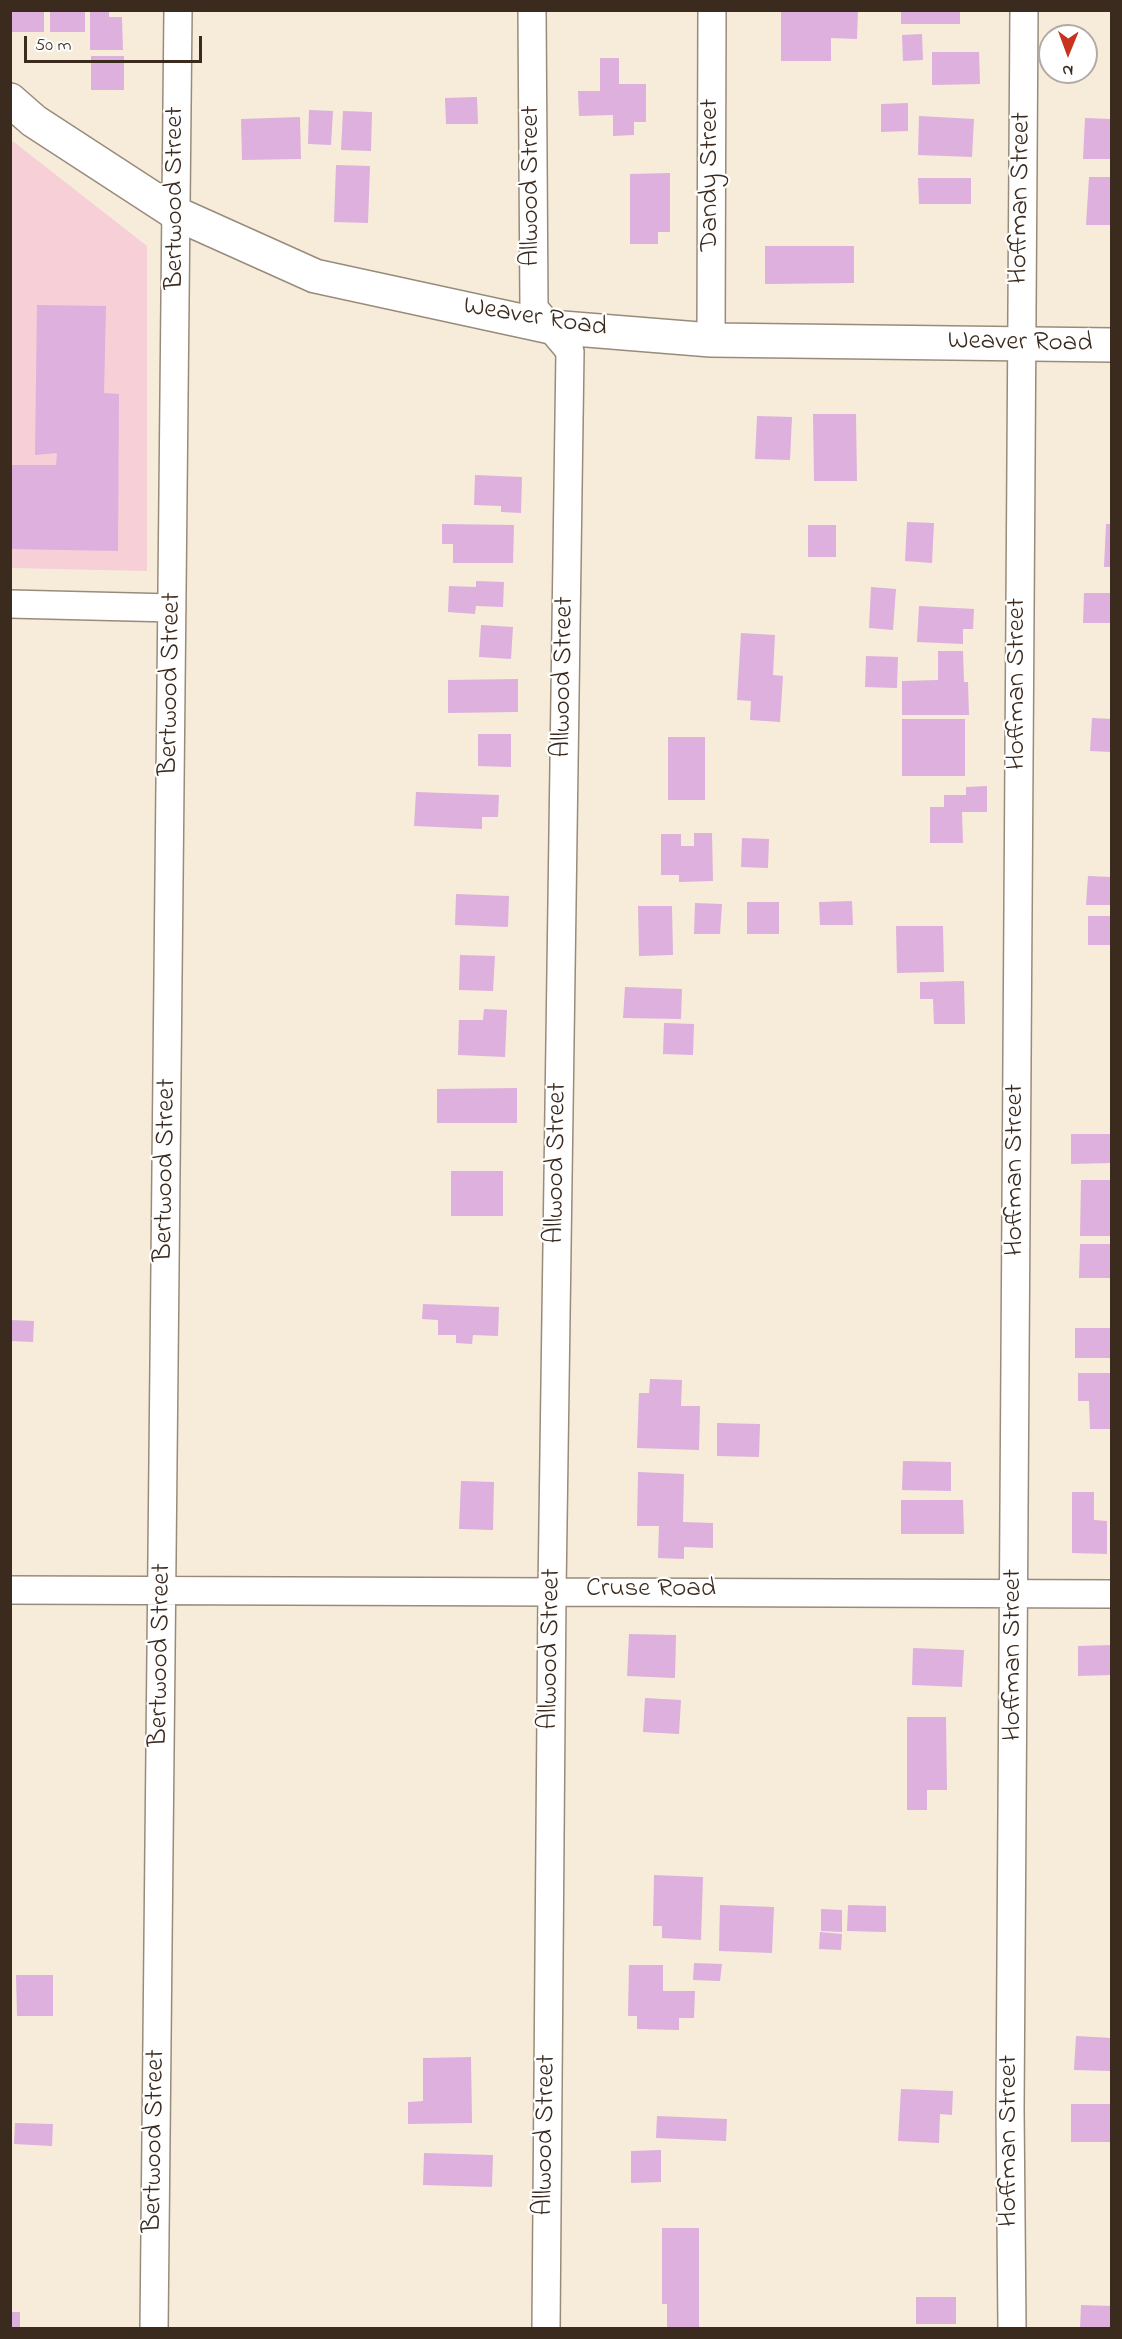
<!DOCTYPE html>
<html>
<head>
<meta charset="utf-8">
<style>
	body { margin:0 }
	#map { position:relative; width:1122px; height:2339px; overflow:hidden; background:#f7ecda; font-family:"Indie Flower",sans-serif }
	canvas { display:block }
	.frame { position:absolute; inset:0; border:12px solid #3b2a1e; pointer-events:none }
	.north { position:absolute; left:1038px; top:24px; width:60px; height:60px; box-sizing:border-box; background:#fff; border:2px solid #b1aaa5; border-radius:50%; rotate:181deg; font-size:16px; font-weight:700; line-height:24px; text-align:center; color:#3b2a1e }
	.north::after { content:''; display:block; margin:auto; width:21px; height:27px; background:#c8321e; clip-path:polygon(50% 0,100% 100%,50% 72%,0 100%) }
	.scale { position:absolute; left:24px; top:36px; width:178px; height:27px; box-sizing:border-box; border:3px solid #3b2a1e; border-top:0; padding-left:8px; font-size:18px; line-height:21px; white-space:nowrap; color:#3b2a1e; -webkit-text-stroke:4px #fff; paint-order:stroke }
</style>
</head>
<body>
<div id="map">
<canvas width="1122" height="2339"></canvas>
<div class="frame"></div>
<div class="north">N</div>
<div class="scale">50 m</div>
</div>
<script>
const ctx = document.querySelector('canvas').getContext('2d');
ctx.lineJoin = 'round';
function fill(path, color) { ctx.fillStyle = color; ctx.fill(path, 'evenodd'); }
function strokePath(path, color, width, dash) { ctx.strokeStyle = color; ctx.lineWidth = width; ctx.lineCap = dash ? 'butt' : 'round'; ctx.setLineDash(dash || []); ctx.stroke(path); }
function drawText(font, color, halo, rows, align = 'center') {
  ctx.font = font + ' "Indie Flower",sans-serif'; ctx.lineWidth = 4.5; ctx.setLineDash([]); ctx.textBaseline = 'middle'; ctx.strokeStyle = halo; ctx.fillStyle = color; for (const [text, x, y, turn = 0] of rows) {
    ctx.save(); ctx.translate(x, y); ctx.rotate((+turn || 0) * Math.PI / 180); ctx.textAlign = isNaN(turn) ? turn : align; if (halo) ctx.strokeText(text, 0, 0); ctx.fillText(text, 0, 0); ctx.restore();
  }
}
const built = new Path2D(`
	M 10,139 L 147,246 L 147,571 L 11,568 Z`);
const building = new Path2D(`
	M 10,10 L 44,10 L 44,32 L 10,32 Z
	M 50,10 L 85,10 L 85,32 L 50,32 Z
	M 90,10 L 109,10 L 109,17 L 122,17 L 123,50 L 90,50 Z
	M 781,10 L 858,10 L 857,39 L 831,38 L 831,61 L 781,61 Z
	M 901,10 L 960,10 L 960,24 L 901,24 Z
	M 922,34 L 923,60 L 903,61 L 902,35 Z
	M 932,52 L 979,52 L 980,84 L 932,85 Z
	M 91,56 L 124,56 L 124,90 L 91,90 Z
	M 600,58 L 619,58 L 619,84 L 646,84 L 646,122 L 634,122 L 634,135 L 613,136 L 613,115 L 579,116 L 578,91 L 600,91 Z
	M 477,97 L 478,124 L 446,124 L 445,98 Z
	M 908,103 L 908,131 L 881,132 L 881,104 Z
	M 309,110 L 333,111 L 331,145 L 308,144 Z
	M 343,111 L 372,112 L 371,151 L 341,150 Z
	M 919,116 L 974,119 L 972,157 L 918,155 Z
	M 300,117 L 301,159 L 242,160 L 241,119 Z
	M 1085,118 L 1112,119 L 1112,159 L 1083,159 Z
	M 336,165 L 370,166 L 368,223 L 334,222 Z
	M 670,173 L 670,232 L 658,232 L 658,244 L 630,244 L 630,174 Z
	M 1089,177 L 1112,177 L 1112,225 L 1086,225 Z
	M 918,178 L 971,178 L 971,204 L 919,204 Z
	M 765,246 L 854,246 L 854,283 L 765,284 Z
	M 37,305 L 106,306 L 104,393 L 119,394 L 118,551 L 10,549 L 10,465 L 56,465 L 57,453 L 35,455 Z
	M 813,414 L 856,414 L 857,481 L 814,481 Z
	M 757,416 L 792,417 L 790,460 L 755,459 Z
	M 475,475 L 522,477 L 521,513 L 501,512 L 501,506 L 474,505 Z
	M 907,522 L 934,523 L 932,563 L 905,561 Z
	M 442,524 L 514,525 L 513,563 L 453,563 L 453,544 L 442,544 Z
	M 1106,524 L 1112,524 L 1112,567 L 1104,567 Z
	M 808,525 L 836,525 L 836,557 L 808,557 Z
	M 476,581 L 504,582 L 503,607 L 476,606 L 475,614 L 448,612 L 449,586 L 476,587 Z
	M 871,587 L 896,589 L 893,630 L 869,628 Z
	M 1084,593 L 1112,593 L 1112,623 L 1083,623 Z
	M 919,606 L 974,609 L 973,629 L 963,629 L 963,644 L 917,642 Z
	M 481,625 L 513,627 L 511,659 L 479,657 Z
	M 741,633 L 775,635 L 773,675 L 783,676 L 780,722 L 750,720 L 751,701 L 737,700 Z
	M 938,651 L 963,651 L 964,682 L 968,682 L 969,715 L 902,715 L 902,681 L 938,680 Z
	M 866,656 L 898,657 L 897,688 L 865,687 Z
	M 518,679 L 518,712 L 448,713 L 448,680 Z
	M 1092,718 L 1112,719 L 1112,752 L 1090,751 Z
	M 902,719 L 965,719 L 965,776 L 902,776 Z
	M 478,734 L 511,734 L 511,767 L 478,766 Z
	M 668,737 L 705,737 L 705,800 L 668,800 Z
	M 987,786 L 987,812 L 962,812 L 963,843 L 930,843 L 930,807 L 944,807 L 944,795 L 966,795 L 966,787 Z
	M 416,792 L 499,795 L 498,817 L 482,817 L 482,829 L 414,826 Z
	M 694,833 L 712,833 L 713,881 L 679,882 L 679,875 L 661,875 L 661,834 L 681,834 L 681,846 L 694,846 Z
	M 742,838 L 769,839 L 768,868 L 741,867 Z
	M 1088,876 L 1112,877 L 1112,905 L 1086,905 Z
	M 456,894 L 509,896 L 508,927 L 455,925 Z
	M 852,901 L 853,925 L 820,925 L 819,902 Z
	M 747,902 L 779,902 L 779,934 L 747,934 Z
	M 695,903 L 722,904 L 720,934 L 694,934 Z
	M 638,906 L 672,906 L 673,955 L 639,956 Z
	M 1088,916 L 1112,916 L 1112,945 L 1088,945 Z
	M 896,926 L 943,926 L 944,972 L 897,973 Z
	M 460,955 L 495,956 L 493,991 L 459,990 Z
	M 964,981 L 965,1024 L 934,1024 L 933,999 L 920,999 L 920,982 Z
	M 625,987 L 682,989 L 681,1019 L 623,1018 Z
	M 484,1009 L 507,1010 L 505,1057 L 458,1055 L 459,1020 L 483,1020 Z
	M 664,1023 L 694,1024 L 693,1055 L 663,1054 Z
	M 517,1088 L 517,1123 L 437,1123 L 437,1089 Z
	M 1071,1134 L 1112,1134 L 1112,1163 L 1071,1164 Z
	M 451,1171 L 503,1171 L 503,1216 L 451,1216 Z
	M 1081,1180 L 1112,1180 L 1112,1236 L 1080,1236 Z
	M 1080,1244 L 1112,1244 L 1112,1278 L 1079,1278 Z
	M 423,1304 L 499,1307 L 498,1336 L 473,1335 L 472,1344 L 456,1343 L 456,1335 L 438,1335 L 438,1320 L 422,1319 Z
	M 10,1320 L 34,1321 L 33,1342 L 10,1341 Z
	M 1075,1328 L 1112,1328 L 1112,1358 L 1075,1358 Z
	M 1078,1373 L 1112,1373 L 1112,1429 L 1090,1429 L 1089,1401 L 1078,1401 Z
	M 650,1379 L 682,1380 L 681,1406 L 700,1406 L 699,1450 L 637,1448 L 639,1393 L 649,1393 Z
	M 717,1423 L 760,1424 L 759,1457 L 717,1456 Z
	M 903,1461 L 951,1462 L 951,1491 L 902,1490 Z
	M 638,1472 L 684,1474 L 683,1522 L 713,1523 L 713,1548 L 684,1547 L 684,1559 L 658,1558 L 659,1526 L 637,1526 Z
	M 461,1481 L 494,1482 L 493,1530 L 459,1529 Z
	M 1072,1492 L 1094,1492 L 1094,1520 L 1107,1521 L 1107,1554 L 1072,1553 Z
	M 901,1500 L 963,1500 L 964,1534 L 901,1534 Z
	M 629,1634 L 676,1635 L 675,1678 L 627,1676 Z
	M 1112,1645 L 1112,1675 L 1078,1676 L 1078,1646 Z
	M 913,1648 L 964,1650 L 962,1687 L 912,1685 Z
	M 645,1698 L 681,1700 L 679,1734 L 643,1732 Z
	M 907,1717 L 946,1717 L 947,1790 L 927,1790 L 927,1810 L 907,1810 Z
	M 654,1875 L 703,1877 L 701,1940 L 662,1938 L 662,1926 L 653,1926 Z
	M 720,1905 L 774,1907 L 772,1953 L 719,1951 Z
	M 848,1905 L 886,1906 L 886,1932 L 847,1931 Z
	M 821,1909 L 842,1910 L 842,1932 L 821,1931 Z
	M 820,1932 L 842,1934 L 841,1950 L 819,1949 Z
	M 694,1963 L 722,1964 L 720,1981 L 693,1980 Z
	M 629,1965 L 663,1965 L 663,1991 L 695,1991 L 694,2018 L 679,2018 L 679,2030 L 637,2029 L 637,2016 L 628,2016 Z
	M 16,1975 L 53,1975 L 53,2016 L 17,2016 Z
	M 1076,2036 L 1112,2038 L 1112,2071 L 1074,2070 Z
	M 471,2057 L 472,2123 L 408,2124 L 408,2102 L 423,2101 L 423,2058 Z
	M 901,2089 L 953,2091 L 952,2115 L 940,2114 L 939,2143 L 898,2141 Z
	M 1071,2104 L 1112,2104 L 1112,2142 L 1071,2142 Z
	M 657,2116 L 727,2119 L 726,2141 L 656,2138 Z
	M 15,2123 L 53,2124 L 52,2146 L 14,2144 Z
	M 661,2150 L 661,2182 L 631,2183 L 631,2151 Z
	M 424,2153 L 493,2155 L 492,2187 L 423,2185 Z
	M 662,2228 L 699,2228 L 699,2327 L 667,2327 L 667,2304 L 662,2304 Z
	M 916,2297 L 956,2297 L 956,2324 L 916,2324 Z
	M 1081,2305 L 1112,2306 L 1112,2328 L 1080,2328 Z
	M 10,2312 L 20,2312 L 20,2328 L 10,2328 Z`);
const minor = new Path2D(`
	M 532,10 L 534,308 L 570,351 L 552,1591 L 546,2328
	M 711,340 L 712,10
	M 10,604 L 172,608
	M 10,1590 L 1112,1594
	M 154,2328 L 178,10
	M 1012,2328 L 1010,2108 L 1024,10`);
const tertiary = new Path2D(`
	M 10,100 L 34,121 L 177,214 L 315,276 L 550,327 L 711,340 L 1112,345`);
const streetNames = [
	["Dandy Street",712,175,-90],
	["Allwood Street",533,186,-90],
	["Bertwood Street",177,198,-90],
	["Hoffman Street",1022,198,-89],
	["Weaver Road",535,319,9],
	["Weaver Road",1020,344,1],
	["Allwood Street",565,677,-89],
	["Bertwood Street",172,684,-89],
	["Hoffman Street",1019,684,-90],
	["Allwood Street",558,1163,-89],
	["Bertwood Street",167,1170,-89],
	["Hoffman Street",1017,1170,-90],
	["Cruse Road",651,1591],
	["Allwood Street",552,1649,-89],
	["Bertwood Street",162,1655,-89],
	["Hoffman Street",1015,1655,-90],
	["Allwood Street",547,2135,-89],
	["Bertwood Street",156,2141,-89],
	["Hoffman Street",1011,2141,-90]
];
fill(built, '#f6cfd7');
fill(building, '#ddb0dd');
strokePath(minor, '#998b7c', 30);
strokePath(tertiary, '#998b7c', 36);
strokePath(minor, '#fff', 27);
strokePath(tertiary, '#fff', 33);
drawText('27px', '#3b2a1e', '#fff', streetNames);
</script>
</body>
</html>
